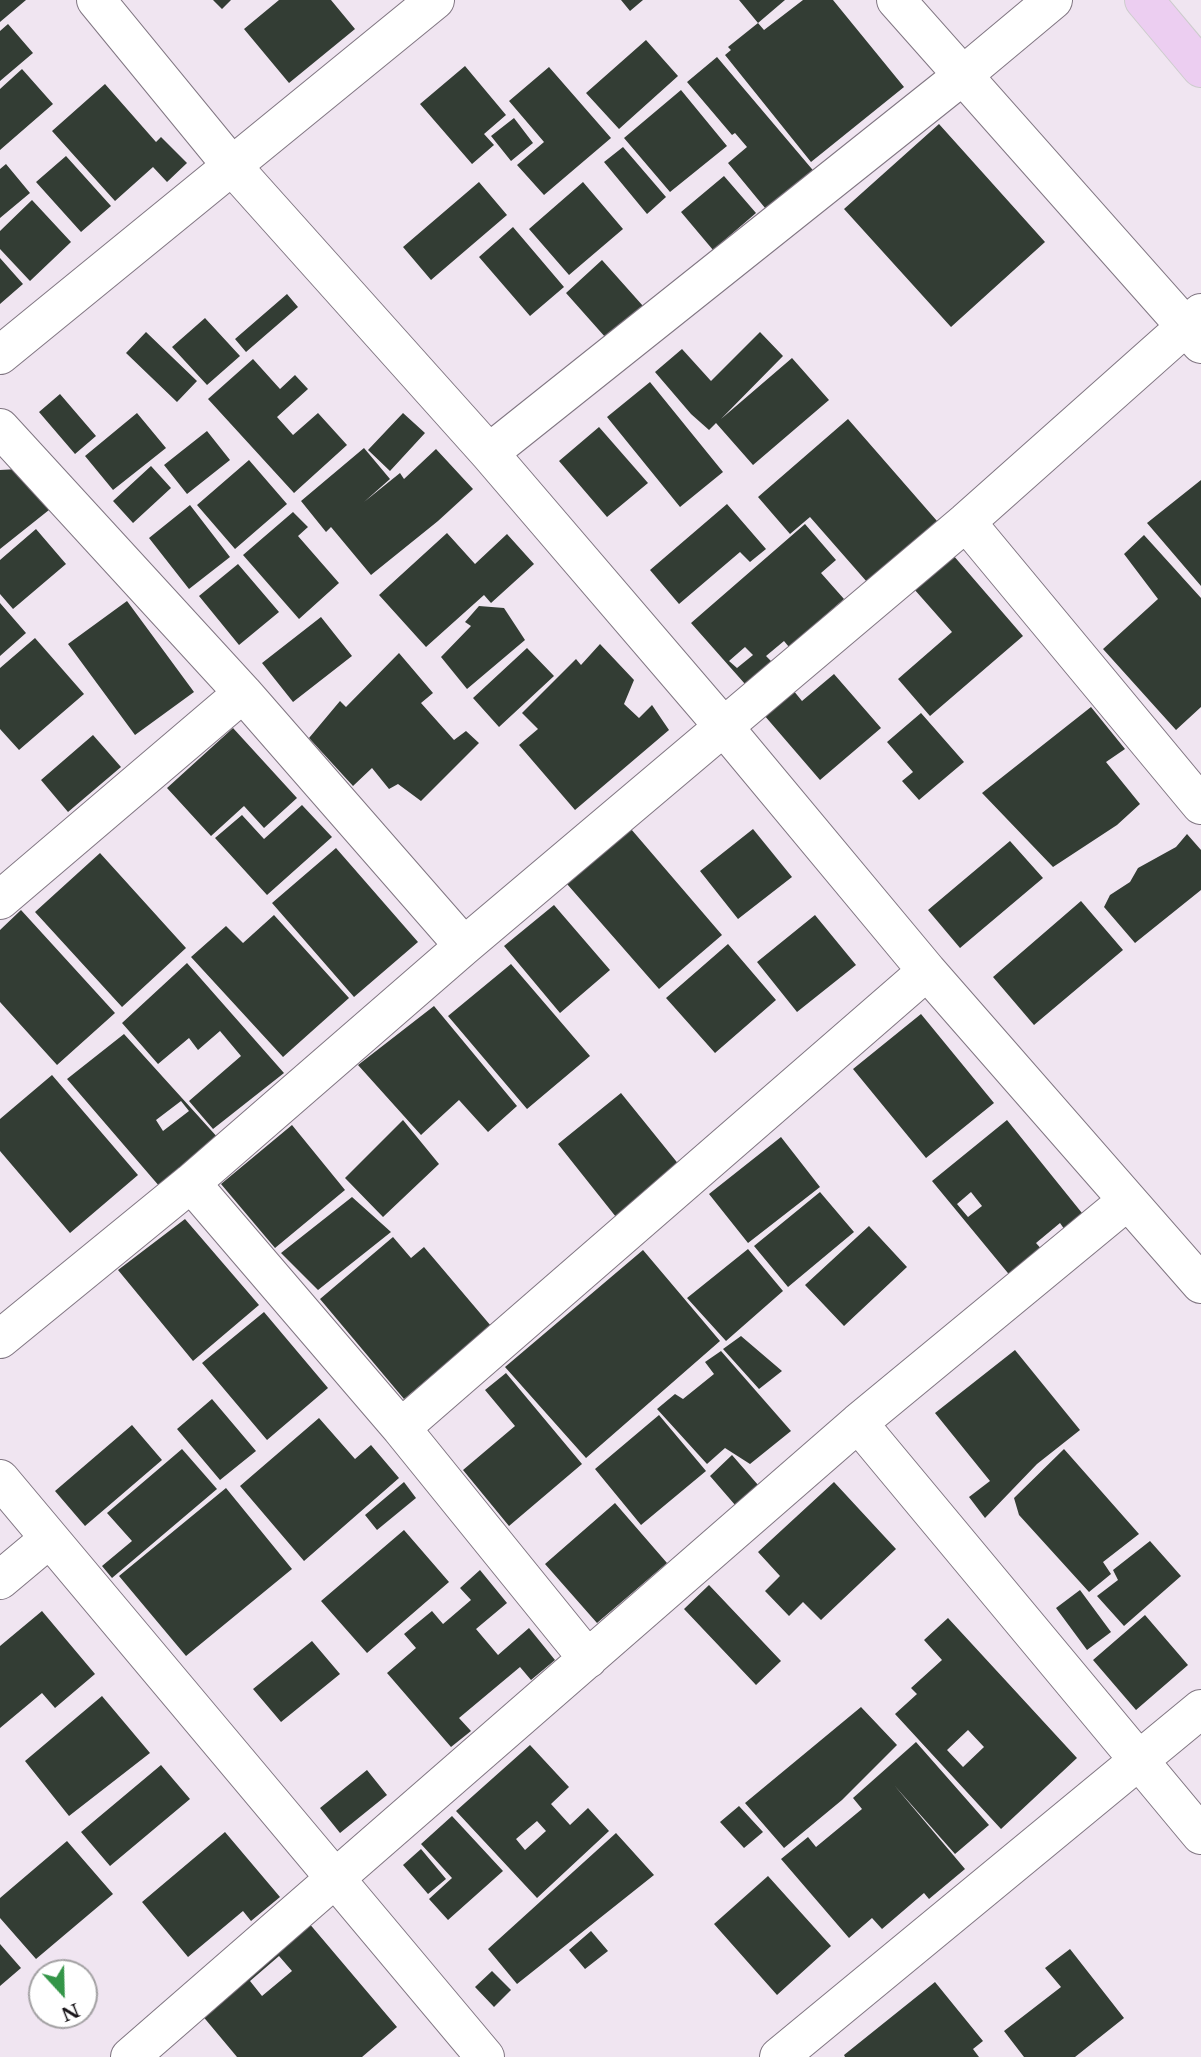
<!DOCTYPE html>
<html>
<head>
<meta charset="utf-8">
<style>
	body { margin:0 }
	#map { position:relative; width:1201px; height:2057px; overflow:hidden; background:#f0e5f1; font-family:"Libre Baskerville",serif }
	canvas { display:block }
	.north { position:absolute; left:28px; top:1959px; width:70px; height:70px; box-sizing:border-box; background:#fff; border:2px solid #a3a1a3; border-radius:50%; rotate:158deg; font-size:19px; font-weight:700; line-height:28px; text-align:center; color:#191519 }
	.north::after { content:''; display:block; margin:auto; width:24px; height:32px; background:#349548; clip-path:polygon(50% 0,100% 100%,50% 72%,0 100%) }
</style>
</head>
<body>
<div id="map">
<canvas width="1201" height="2057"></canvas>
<div class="north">N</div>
</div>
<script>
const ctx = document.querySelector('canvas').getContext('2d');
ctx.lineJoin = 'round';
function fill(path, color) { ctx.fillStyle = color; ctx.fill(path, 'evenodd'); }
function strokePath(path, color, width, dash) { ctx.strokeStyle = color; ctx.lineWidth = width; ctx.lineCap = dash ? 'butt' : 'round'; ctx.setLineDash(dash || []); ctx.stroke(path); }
const building = new Path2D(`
	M 0,0 L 26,0 L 0,22 Z
	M 213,0 L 231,0 L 222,9 Z
	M 279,0 L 331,0 L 355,29 L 289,83 L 244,29 Z
	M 621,0 L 643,0 L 630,11 Z
	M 739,0 L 785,0 L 758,23 Z
	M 803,0 L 833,0 L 904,87 L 811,162 L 725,55 L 731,50 L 728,47 L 758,23 L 764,30 Z
	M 8,24 L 33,53 L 0,81 L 0,31 Z
	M 646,40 L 678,76 L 619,129 L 586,93 Z
	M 717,57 L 817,175 L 770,214 L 728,163 L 747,147 L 735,133 L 732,135 L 687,82 Z
	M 465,66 L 506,115 L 484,134 L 494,145 L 472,164 L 420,104 Z
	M 549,67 L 611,138 L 544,195 L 517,165 L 544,142 L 509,101 Z
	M 22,69 L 53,104 L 0,150 L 0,89 Z
	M 105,84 L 156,142 L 161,137 L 187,163 L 167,182 L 153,167 L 115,201 L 52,131 Z
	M 681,90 L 727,146 L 670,192 L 624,138 Z
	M 514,118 L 533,143 L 511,161 L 491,136 Z
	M 939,124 L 1045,242 L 951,327 L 844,209 Z
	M 623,147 L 666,197 L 647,214 L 604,162 Z
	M 66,156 L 111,206 L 81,232 L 36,182 Z
	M 6,164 L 30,193 L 0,218 L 0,169 Z
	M 724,176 L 756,213 L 713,250 L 681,212 Z
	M 479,182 L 507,215 L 431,280 L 403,247 Z
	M 583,182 L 623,229 L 569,275 L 529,229 Z
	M 32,200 L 71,242 L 30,281 L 0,249 L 0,231 Z
	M 513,227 L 564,287 L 530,316 L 479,257 Z
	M 0,258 L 23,284 L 0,304 Z
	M 602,260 L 643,306 L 606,338 L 566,293 Z
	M 287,294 L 298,307 L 246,352 L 235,339 Z
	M 205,318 L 240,356 L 207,385 L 172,347 Z
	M 146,332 L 197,381 L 177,402 L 126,353 Z
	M 760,332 L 783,356 L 721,419 L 792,358 L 829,400 L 753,465 L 716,423 L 709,430 L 691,414 L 655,372 L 682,349 L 711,381 Z
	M 253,359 L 280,389 L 295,375 L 308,389 L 277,417 L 293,435 L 318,413 L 347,445 L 294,493 L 208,399 Z
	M 650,382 L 723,472 L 680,507 L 607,417 Z
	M 60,394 L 96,436 L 75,454 L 39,412 Z
	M 137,413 L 166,448 L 113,490 L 85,456 Z
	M 403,413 L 425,433 L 390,471 L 368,450 Z
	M 848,419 L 937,521 L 867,582 L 810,517 L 790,534 L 758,497 Z
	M 599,427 L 648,483 L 607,517 L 559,461 Z
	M 207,431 L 230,460 L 187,494 L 164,465 Z
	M 364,448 L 390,479 L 364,502 L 400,473 L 404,479 L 436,449 L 473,489 L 438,521 L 371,575 L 331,527 L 326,532 L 301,501 Z
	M 249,460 L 287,504 L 235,549 L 197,505 Z
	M 151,466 L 171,488 L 133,523 L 113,501 Z
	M 18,469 L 54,506 L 0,549 L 0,470 Z
	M 1201,480 L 1201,586 L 1147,523 Z
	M 727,504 L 766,549 L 750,562 L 740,552 L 679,604 L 650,570 Z
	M 190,505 L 230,557 L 189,589 L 149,538 Z
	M 293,512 L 308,527 L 298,536 L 339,583 L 299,619 L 243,555 Z
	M 805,524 L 836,560 L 821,573 L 844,599 L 789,647 L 784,641 L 766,656 L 772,662 L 745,684 L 691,623 ZM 745,647 L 753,655 L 737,668 L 729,661 Z
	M 36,529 L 66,564 L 13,609 L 0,594 L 0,560 Z
	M 447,533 L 475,564 L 507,534 L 534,564 L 491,603 L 484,595 L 426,647 L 379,595 Z
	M 1144,535 L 1201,598 L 1201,707 L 1176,730 L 1103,649 L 1158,599 L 1124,554 Z
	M 953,555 L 1023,636 L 930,716 L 898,679 L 952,632 L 914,589 Z
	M 238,564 L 279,612 L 239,645 L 199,596 Z
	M 127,601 L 194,692 L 135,735 L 68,644 Z
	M 0,603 L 26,633 L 0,656 Z
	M 479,606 L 504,608 L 525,640 L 467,689 L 441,657 L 471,626 L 465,622 Z
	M 321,617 L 352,656 L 293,702 L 262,663 Z
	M 35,638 L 84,694 L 19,750 L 0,729 L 0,668 Z
	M 600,644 L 634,680 L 624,704 L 639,718 L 652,705 L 669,730 L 575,810 L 519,745 L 538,729 L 522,713 L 576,659 L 581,665 Z
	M 527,648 L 554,676 L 499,727 L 473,698 Z
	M 399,653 L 433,693 L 421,703 L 454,740 L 466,731 L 479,743 L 421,801 L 398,784 L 389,789 L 372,768 L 353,786 L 309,738 L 340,701 L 346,707 Z
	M 834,674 L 881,728 L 820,780 L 764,715 L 793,690 L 802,701 Z
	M 1091,707 L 1125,749 L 1106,762 L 1140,804 L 1117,825 L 1053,867 L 982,793 Z
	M 921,713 L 964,762 L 919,800 L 902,781 L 913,772 L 887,742 Z
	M 233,728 L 297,798 L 264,828 L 244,806 L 211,836 L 167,788 Z
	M 93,735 L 121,767 L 68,812 L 41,780 Z
	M 302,805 L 332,837 L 267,895 L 215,838 L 242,815 L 264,839 Z
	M 631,829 L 722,935 L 659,989 L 567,884 Z
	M 753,829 L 792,877 L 738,919 L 700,871 Z
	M 1187,834 L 1201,850 L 1201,890 L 1135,943 L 1104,907 L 1110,895 L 1130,882 L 1138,868 L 1176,847 Z
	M 1010,841 L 1043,878 L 960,948 L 928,910 Z
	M 336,848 L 418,942 L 354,997 L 272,903 Z
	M 100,853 L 186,948 L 122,1007 L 35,912 Z
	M 1081,901 L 1123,950 L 1034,1025 L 993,977 Z
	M 554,905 L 610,970 L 560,1013 L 504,946 Z
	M 21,910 L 115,1013 L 57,1065 L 0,1002 L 0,930 Z
	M 274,915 L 349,998 L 283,1057 L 191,957 L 226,926 L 243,943 Z
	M 815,915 L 856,965 L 797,1012 L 757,962 Z
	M 728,944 L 776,1000 L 715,1053 L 666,998 Z
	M 187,963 L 284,1073 L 213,1129 L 189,1101 L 241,1056 L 220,1031 L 198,1050 L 189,1038 L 158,1064 L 122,1023 Z
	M 511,964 L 590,1056 L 527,1109 L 448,1016 Z
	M 434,1006 L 517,1106 L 488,1132 L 459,1100 L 421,1135 L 358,1065 Z
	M 921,1014 L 994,1103 L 926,1158 L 853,1069 Z
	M 124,1034 L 219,1139 L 160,1187 L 67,1079 ZM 181,1101 L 189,1111 L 163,1131 L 156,1120 Z
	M 52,1075 L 138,1175 L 70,1233 L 0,1151 L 0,1119 Z
	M 621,1093 L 680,1166 L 616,1217 L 558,1144 Z
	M 403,1120 L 439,1164 L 383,1217 L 345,1178 Z
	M 1007,1120 L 1086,1218 L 1067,1233 L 1060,1223 L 1036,1243 L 1044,1252 L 1012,1278 L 932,1181 ZM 971,1192 L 982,1206 L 968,1217 L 957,1204 Z
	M 292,1125 L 345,1190 L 275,1248 L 221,1184 Z
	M 781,1137 L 820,1187 L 748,1243 L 709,1194 Z
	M 820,1192 L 854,1232 L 788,1287 L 754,1246 Z
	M 352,1197 L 391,1232 L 318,1290 L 281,1253 Z
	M 185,1219 L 259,1305 L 193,1361 L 118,1270 Z
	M 869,1226 L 907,1267 L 844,1326 L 805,1285 Z
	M 393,1237 L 411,1258 L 424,1247 L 491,1326 L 404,1399 L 320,1299 Z
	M 748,1249 L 783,1291 L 726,1341 L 687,1298 Z
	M 643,1250 L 720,1341 L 586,1458 L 505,1367 Z
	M 264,1312 L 328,1388 L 267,1440 L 202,1363 Z
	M 741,1336 L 782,1371 L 759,1389 L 723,1349 Z
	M 1015,1350 L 1080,1430 L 1037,1464 L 985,1518 L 969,1497 L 990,1481 L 935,1413 Z
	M 721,1351 L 791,1431 L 750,1464 L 725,1448 L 707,1464 L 657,1409 L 675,1394 L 683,1399 L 714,1374 L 705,1362 Z
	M 506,1373 L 582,1464 L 509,1526 L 463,1470 L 515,1426 L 485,1390 Z
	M 212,1399 L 256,1451 L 220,1480 L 177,1429 Z
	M 659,1415 L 706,1471 L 641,1525 L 595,1469 Z
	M 319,1418 L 355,1459 L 371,1445 L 399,1478 L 304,1561 L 240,1486 Z
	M 132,1425 L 162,1460 L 85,1526 L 55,1491 Z
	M 182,1449 L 217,1489 L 112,1578 L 102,1566 L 132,1541 L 107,1513 Z
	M 1064,1449 L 1139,1534 L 1103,1562 L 1111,1574 L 1089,1592 L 1019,1515 L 1014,1498 Z
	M 732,1455 L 765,1493 L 742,1513 L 710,1476 Z
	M 404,1482 L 416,1498 L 377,1530 L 365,1515 Z
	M 834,1482 L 896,1549 L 821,1620 L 803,1602 L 789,1616 L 765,1591 L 780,1576 L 758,1552 Z
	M 226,1488 L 292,1569 L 186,1656 L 119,1576 Z
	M 615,1503 L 667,1563 L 597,1623 L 545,1564 Z
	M 404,1530 L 449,1582 L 367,1653 L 321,1601 Z
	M 1150,1541 L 1181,1576 L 1124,1626 L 1097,1596 L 1118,1580 L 1113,1570 Z
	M 480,1570 L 507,1603 L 476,1629 L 498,1655 L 529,1628 L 555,1660 L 531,1680 L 520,1667 L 459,1718 L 471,1731 L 451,1747 L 387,1673 L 416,1648 L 404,1634 L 432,1611 L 443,1624 L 471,1600 L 460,1588 Z
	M 709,1585 L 781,1661 L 756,1685 L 684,1609 Z
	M 1080,1590 L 1111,1632 L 1087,1650 L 1056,1608 Z
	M 42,1611 L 95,1674 L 55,1708 L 42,1693 L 0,1728 L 0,1646 Z
	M 1145,1615 L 1188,1665 L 1136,1710 L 1093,1660 Z
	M 948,1618 L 1077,1758 L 1001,1829 L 895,1714 L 917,1694 L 911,1688 L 942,1660 L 924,1640 ZM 968,1730 L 984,1747 L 963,1767 L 947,1750 Z
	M 312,1641 L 340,1674 L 281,1722 L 253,1689 Z
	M 102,1696 L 150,1753 L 69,1816 L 25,1761 Z
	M 861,1707 L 897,1745 L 842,1800 L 784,1848 L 745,1803 Z
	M 916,1742 L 989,1825 L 955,1854 L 894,1785 L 965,1869 L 929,1899 L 924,1893 L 882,1929 L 872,1918 L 849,1938 L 781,1859 L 808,1837 L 816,1847 L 862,1809 L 853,1798 Z
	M 530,1745 L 569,1787 L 551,1804 L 570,1825 L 588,1808 L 609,1831 L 537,1898 L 456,1811 ZM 537,1821 L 546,1831 L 525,1850 L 516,1839 Z
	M 161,1765 L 190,1799 L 110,1866 L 81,1832 Z
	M 367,1770 L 387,1795 L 340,1833 L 320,1808 Z
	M 739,1806 L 763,1832 L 744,1848 L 720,1822 Z
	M 452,1816 L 503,1871 L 448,1920 L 429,1899 L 452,1878 L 421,1844 Z
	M 225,1832 L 280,1897 L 251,1921 L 243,1911 L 188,1957 L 142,1902 Z
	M 616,1833 L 654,1875 L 517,1984 L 488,1949 Z
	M 67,1841 L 113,1894 L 36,1959 L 0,1918 L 0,1898 Z
	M 421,1849 L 446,1879 L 428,1894 L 403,1865 Z
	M 768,1876 L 831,1946 L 777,1995 L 714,1924 Z
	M 308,1922 L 397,2027 L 362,2057 L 237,2057 L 201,2014 ZM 279,1956 L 292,1971 L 262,1996 L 250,1981 Z
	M 591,1931 L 608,1951 L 585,1969 L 569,1950 Z
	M 0,1944 L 21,1968 L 0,1986 Z
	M 1070,1949 L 1124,2018 L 1075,2057 L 1024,2057 L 1004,2031 L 1061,1987 L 1045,1968 Z
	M 492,1971 L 511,1990 L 494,2007 L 475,1987 Z
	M 935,1982 L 983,2041 L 973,2049 L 979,2057 L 845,2057 L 844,2055 Z`);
const minor = new Path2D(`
	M 96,0 L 232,166 L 489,453 L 723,726 L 927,971 L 1201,1284
	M 896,0 L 1201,344
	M 0,428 L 243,693 L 464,946
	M 489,453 L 962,76 L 1053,0
	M 966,522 L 1201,805
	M 0,900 L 243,693
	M 191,1183 L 401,1428 L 588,1659
	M 0,1339 L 191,1183 L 464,946 L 966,522 L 1201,313
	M 858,1423 L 1201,1835
	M 401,1428 L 927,971
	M 0,1479 L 485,2057
	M 0,1580 L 49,1539
	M 130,2057 L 858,1423 L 1127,1201
	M 779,2057 L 1201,1709`);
const tertiary = new Path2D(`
	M 0,355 L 435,0`);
const primary = new Path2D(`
	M 1144,0 L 1201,68`);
fill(building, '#333d34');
strokePath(minor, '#807682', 40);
strokePath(tertiary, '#807682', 40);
strokePath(primary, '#ccc', 40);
strokePath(minor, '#fff', 38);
strokePath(tertiary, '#fff', 38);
strokePath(primary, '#eccef1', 38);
</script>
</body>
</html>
